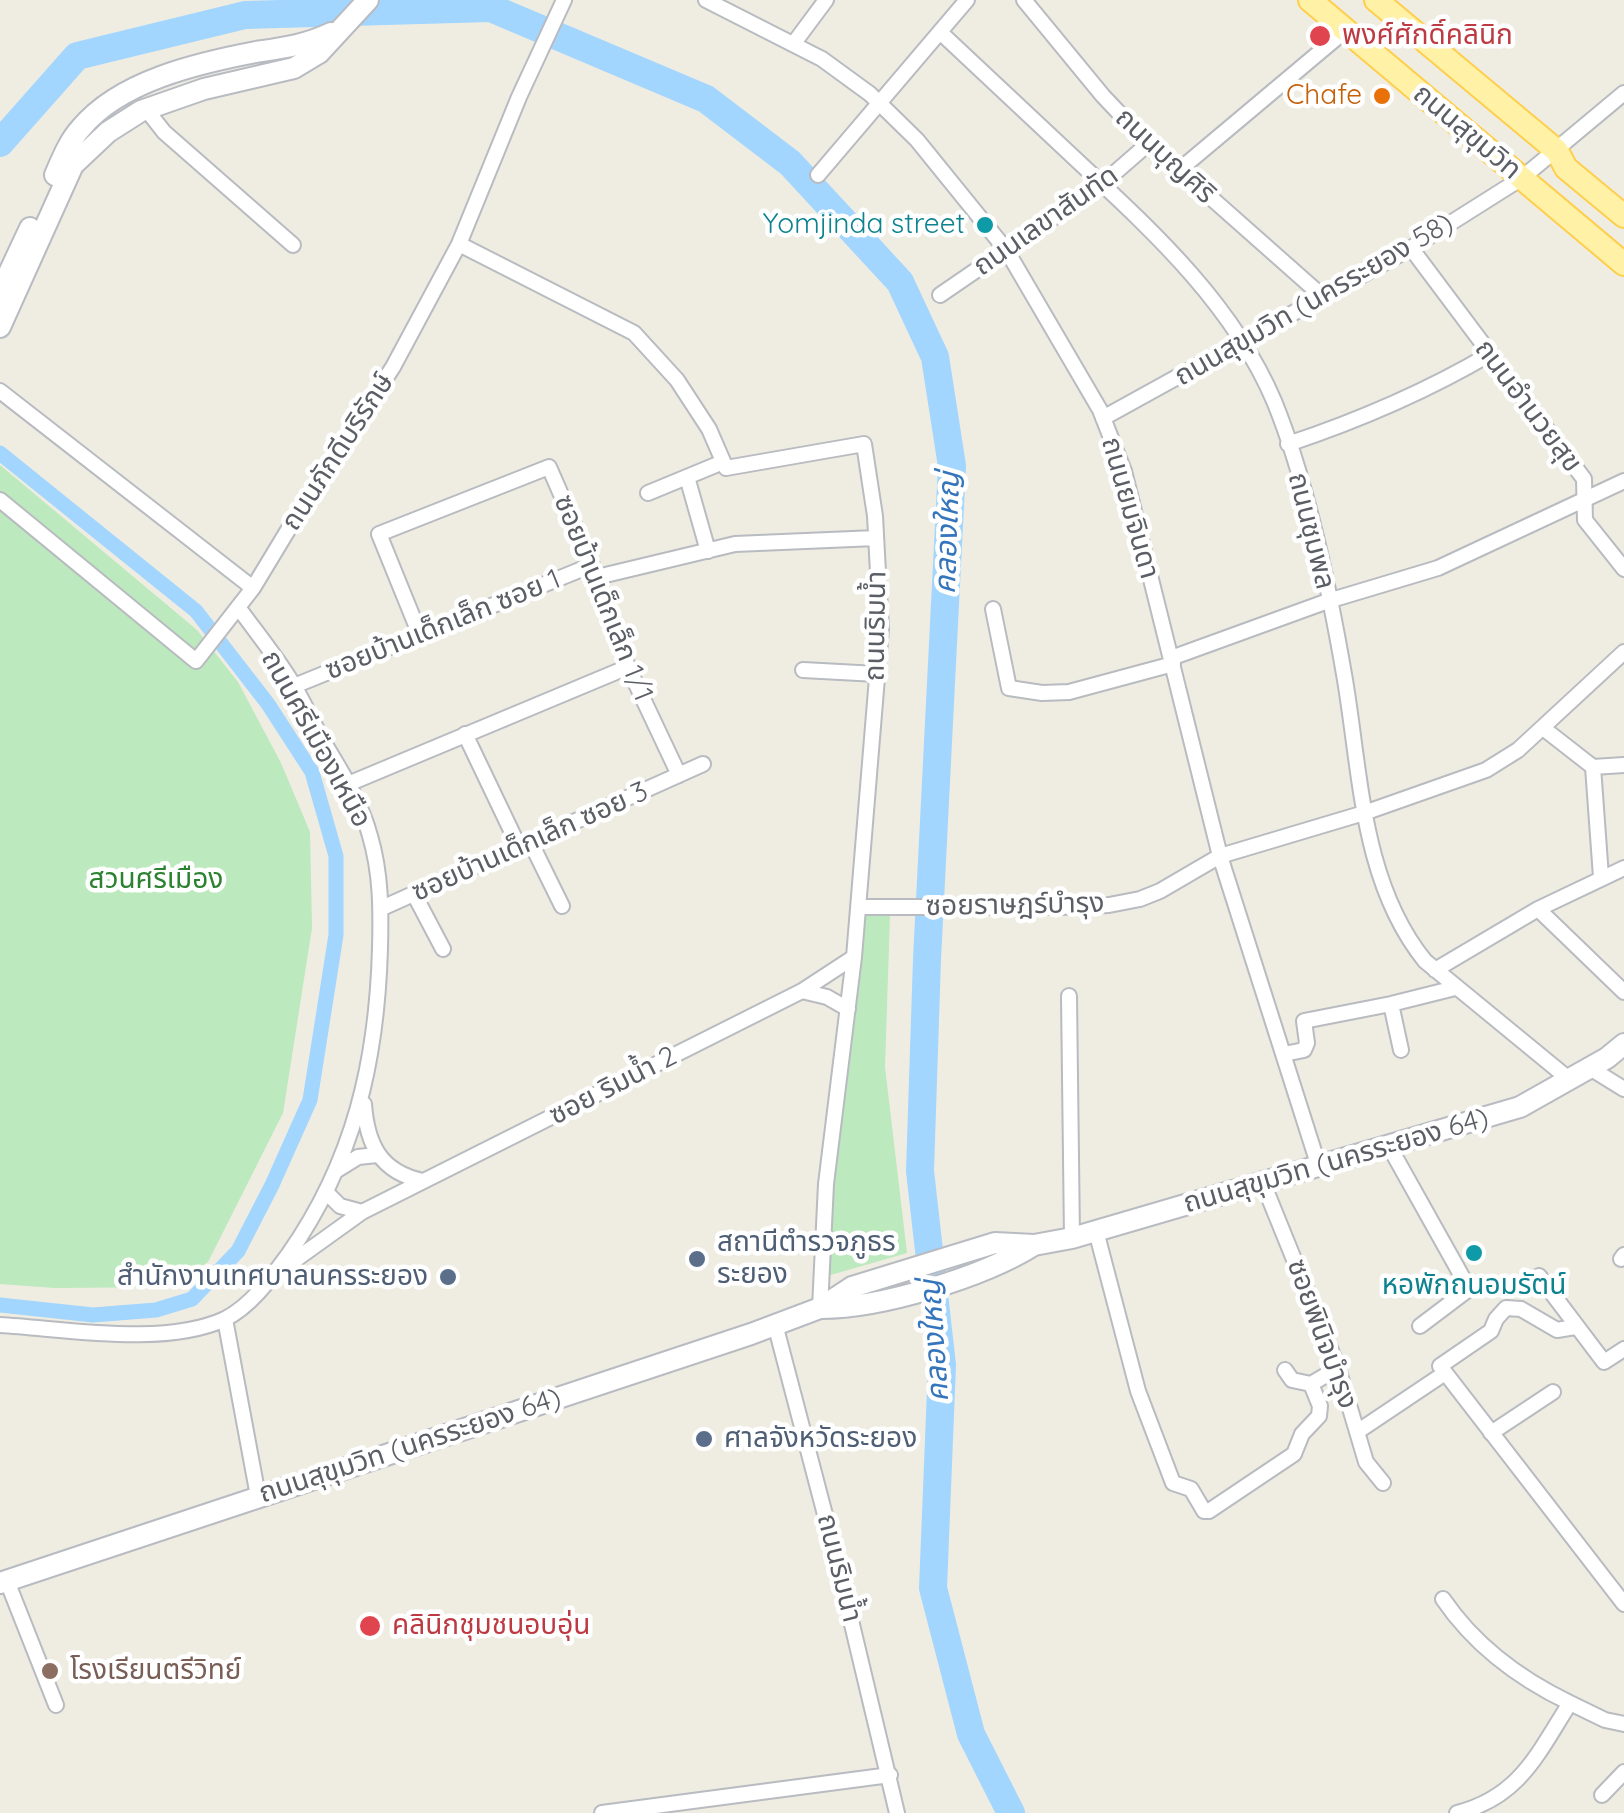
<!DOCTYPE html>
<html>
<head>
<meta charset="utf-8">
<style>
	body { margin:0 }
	canvas { display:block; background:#efece2 }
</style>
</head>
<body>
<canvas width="1624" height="1813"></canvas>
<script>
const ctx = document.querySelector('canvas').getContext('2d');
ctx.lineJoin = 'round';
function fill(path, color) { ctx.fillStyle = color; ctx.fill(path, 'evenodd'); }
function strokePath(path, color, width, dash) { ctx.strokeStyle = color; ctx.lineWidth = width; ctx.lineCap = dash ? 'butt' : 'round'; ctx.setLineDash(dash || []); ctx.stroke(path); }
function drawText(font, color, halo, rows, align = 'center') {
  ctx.font = font + ' Quicksand,"Noto Sans Thai",sans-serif'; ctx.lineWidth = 9; ctx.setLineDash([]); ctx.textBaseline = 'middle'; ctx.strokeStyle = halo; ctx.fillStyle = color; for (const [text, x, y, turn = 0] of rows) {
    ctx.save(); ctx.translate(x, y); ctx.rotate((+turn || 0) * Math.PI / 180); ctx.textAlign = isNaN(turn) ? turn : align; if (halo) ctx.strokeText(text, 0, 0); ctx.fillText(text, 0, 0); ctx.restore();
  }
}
const green = new Path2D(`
	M 0,465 L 197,630 L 238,682 L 281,763 L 310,832 L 312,928 L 283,1113 L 208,1262 L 168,1287 L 55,1288 L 0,1284 Z
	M 863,912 L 890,915 L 885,1067 L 907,1253 L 827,1276 L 832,1175 Z`);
const canal = new Path2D(`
	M 0,453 L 196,611 L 268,704 L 312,772 L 336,856 L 336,935 L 310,1100 L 272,1185 L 238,1251 L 192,1299 L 156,1310 L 93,1315 L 0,1305`);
const river = new Path2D(`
	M 0,143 L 77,56 L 245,15 L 491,8 L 706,99 L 790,163 L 900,282 L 935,357 L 952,466 L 927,959 L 920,1171 L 942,1365 L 933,1588 L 971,1734 L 1011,1813`);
const street = new Path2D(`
	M 706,0 L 822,59 L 870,94 L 917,140 L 1007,251 L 1100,410 L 1124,471 L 1220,856 L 1319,1167
	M 1024,0 L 1103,96 L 1139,134 L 1322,296
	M 940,32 C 988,77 1036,122 1084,167 C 1158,236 1234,307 1274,401 C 1308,484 1330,592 1345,680 C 1361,776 1362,883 1425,961 L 1570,1080
	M 794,43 L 826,0
	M 146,109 L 164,132 L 293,245
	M 1178,171 L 1346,30
	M 818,175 L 967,0
	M 459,244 L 634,333 L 677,380 L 709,429 L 726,468 L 864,444 L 875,516 L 881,629 L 854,957 L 826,1184 L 820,1308
	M 1411,248 L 1584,479 L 1585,520 L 1624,569
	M 940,295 L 1102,184 L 1149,143
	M 0,391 L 253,588
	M 1103,418 L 1411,248 L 1522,178 L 1624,93
	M 1288,444 C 1357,421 1427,391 1490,354
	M 687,477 L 708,551
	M 648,493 L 723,462
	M 0,500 L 196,661 L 253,588 L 311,492 L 393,367 L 459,244 L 519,97 L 564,0
	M 597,577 L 735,544 L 876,538
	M 993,609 L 1009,688 L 1042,693 L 1069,692 L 1173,664
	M 420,635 L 379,534 L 549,467 L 597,577 L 628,667 L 679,775
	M 1171,658 L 1328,601 L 1438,568 L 1624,481
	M 803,670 L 877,674
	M 294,686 L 592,565
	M 1543,728 L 1593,767 L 1624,765
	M 465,734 L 519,847
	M 1593,767 L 1601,877
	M 348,784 L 628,667
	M 530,841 L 562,906
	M 414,894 L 443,949
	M 858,907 L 1058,907 L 1109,905 L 1140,899 L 1160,891 L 1220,856 L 1364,813 L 1486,770 L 1518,750 L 1624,652
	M 382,908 L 703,764
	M 1538,909 L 1624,992
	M 1435,970 L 1538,909 L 1624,868
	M 802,991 L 827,997 L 848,1009
	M 1069,996 L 1072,1238
	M 1391,1004 L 1401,1050
	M 1284,1054 L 1304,1050 L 1307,1043 L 1304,1021 L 1391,1004 L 1455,988
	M 1590,1068 L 1624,1089
	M 364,1104 C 367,1144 380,1172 423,1181
	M 1389,1146 L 1469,1289 L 1420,1326
	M 337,1170 L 358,1157 L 377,1155
	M 1263,1183 L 1338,1368 L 1366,1462 L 1383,1483
	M 326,1192 L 340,1206 L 362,1212
	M 1096,1231 L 1138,1391 L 1173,1483 L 1191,1489 L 1204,1511 L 1209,1511 L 1294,1454 L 1302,1434 L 1319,1416 L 1320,1406 L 1311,1384 L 1338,1368
	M 1621,1259 L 1624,1255
	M 284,1268 L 362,1212 L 802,991 L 854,957
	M 1539,1276 L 1604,1362 L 1624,1349
	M 225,1319 L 258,1496
	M 775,1324 L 834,1549 L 897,1813
	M 0,1325 C 67,1329 164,1347 225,1319 C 251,1306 271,1278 288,1255 C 354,1161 377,1061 380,948 C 381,910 381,873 370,836 C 361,802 341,771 323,741 C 312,721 303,700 291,681 C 275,655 256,632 238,607
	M 1575,1327 L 1557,1330 L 1521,1309 L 1506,1308 L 1496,1319 L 1491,1331 L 1440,1366 L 1624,1604
	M 1285,1370 L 1292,1380 L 1311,1384
	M 1357,1432 L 1445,1373
	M 1491,1433 L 1553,1392
	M 7,1581 L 56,1705
	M 1443,1599 C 1475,1646 1520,1679 1570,1703
	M 1602,1795 L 1624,1772
	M 602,1813 L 890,1775
	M 1457,1813 C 1520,1797 1538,1753 1570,1703 L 1605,1720 L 1624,1724`);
const secondary = new Path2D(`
	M 55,175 C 62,159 69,141 81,128 C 120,81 198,63 256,52 C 283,48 306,45 331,33
	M 0,292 L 30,228
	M 0,327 L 73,165 L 108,132 L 141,111 L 204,89 L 294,68 L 319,53 L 368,0
	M 822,1308 C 881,1308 983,1277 1034,1245
	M 0,1583 L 751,1334 L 820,1308 L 852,1287 L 995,1243 L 1034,1245 L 1072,1238 L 1520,1107 L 1607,1058 L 1624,1044`);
const primary = new Path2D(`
	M 1310,0 L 1624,264
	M 1376,0 L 1557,151 L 1566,168 L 1624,216`);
const markers = [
	[1320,36,12,"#e0444e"],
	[1382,96,10,"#e8710a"],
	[985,225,10,"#0f9aa8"],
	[1474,1253,10,"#0f9aa8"],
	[697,1259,10,"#5c6f8a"],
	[448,1277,10,"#5c6f8a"],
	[704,1439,10,"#5c6f8a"],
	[370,1626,12,"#e0444e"],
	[50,1671,10,"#8d6e63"]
];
const healthNames = [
	["พงศ์ศักดิ์คลินิก",1342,36],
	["คลินิกชุมชนอบอุ่น",392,1626]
];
const foodNames = [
	["Chafe",1362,96]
];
const streetNames = [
	["ถนนสุขุมวิท",1467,132,40],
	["ถนนบุญศิริ",1165,156,43],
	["ถนนเลขาสันทัด",1046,221,-35],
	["ถนนสุขุมวิท (นครระยอง 58)",1314,300,-30],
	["ถนนอำนวยสุข",1528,406,53],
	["ถนนภักดีบริรักษ์",338,452,-57],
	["ถนนยมจินดา",1130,508,74],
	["ถนนชุมพล",1311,531,76],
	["ซอยบ้านเด็กเล็ก 1/1",603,598,68],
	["ซอยบ้านเด็กเล็ก ซอย 1",443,625,-22],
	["ถนนริมน้ำ",876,626,-89],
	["ถนนศรีเมืองเหนือ",316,739,61],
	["ซอยบ้านเด็กเล็ก ซอย 3",530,842,-24],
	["ซอยราษฎร์บำรุง",1015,905,-1],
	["ซอย ริมน้ำ 2",613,1086,-27],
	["ถนนสุขุมวิท (นครระยอง 64)",1336,1161,-16],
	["ซอยพินิจบำรุง",1322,1334,70],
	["ถนนสุขุมวิท (นครระยอง 64)",410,1446,-18],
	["ถนนริมน้ำ",839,1568,76]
];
const cultureNames = [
	["Yomjinda street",965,225],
	["หอพักถนอมรัตน์",1474,1286,"center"]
];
const parkNames = [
	["สวนศรีเมือง",156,880]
];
const serviceNames = [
	["สถานีตำรวจภูธร",717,1243],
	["ระยอง",717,1275],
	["สำนักงานเทศบาลนครระยอง",428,1277,"right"],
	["ศาลจังหวัดระยอง",724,1439]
];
const educationNames = [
	["โรงเรียนตรีวิทย์",70,1671]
];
const waterNames = [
	["คลองใหญ่",948,533,-88],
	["คลองใหญ่",935,1341,-94]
];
fill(green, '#bce9bd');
strokePath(canal, '#a2d6ff', 15);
strokePath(river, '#a2d6ff', 28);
strokePath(street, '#b8bbc0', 18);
strokePath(secondary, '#b8bcc2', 24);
strokePath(primary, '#fece4c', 26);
strokePath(street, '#fff', 14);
strokePath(secondary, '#fff', 20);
strokePath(primary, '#fff2a7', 22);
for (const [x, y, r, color] of markers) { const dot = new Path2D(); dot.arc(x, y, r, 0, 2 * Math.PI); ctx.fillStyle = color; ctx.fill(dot); strokePath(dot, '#fff', 4); }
drawText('28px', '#be3a42', '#fff', healthNames, 'left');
drawText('28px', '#c56008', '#fff', foodNames, 'right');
drawText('28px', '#5b5f65', '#fff', streetNames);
drawText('28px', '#0d838f', '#fff', cultureNames, 'right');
drawText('28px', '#2c8230', '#fff', parkNames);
drawText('28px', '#4e5e75', '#fff', serviceNames, 'left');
drawText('28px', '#785e54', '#fff', educationNames, 'left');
drawText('italic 30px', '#3575bb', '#fff', waterNames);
</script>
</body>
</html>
